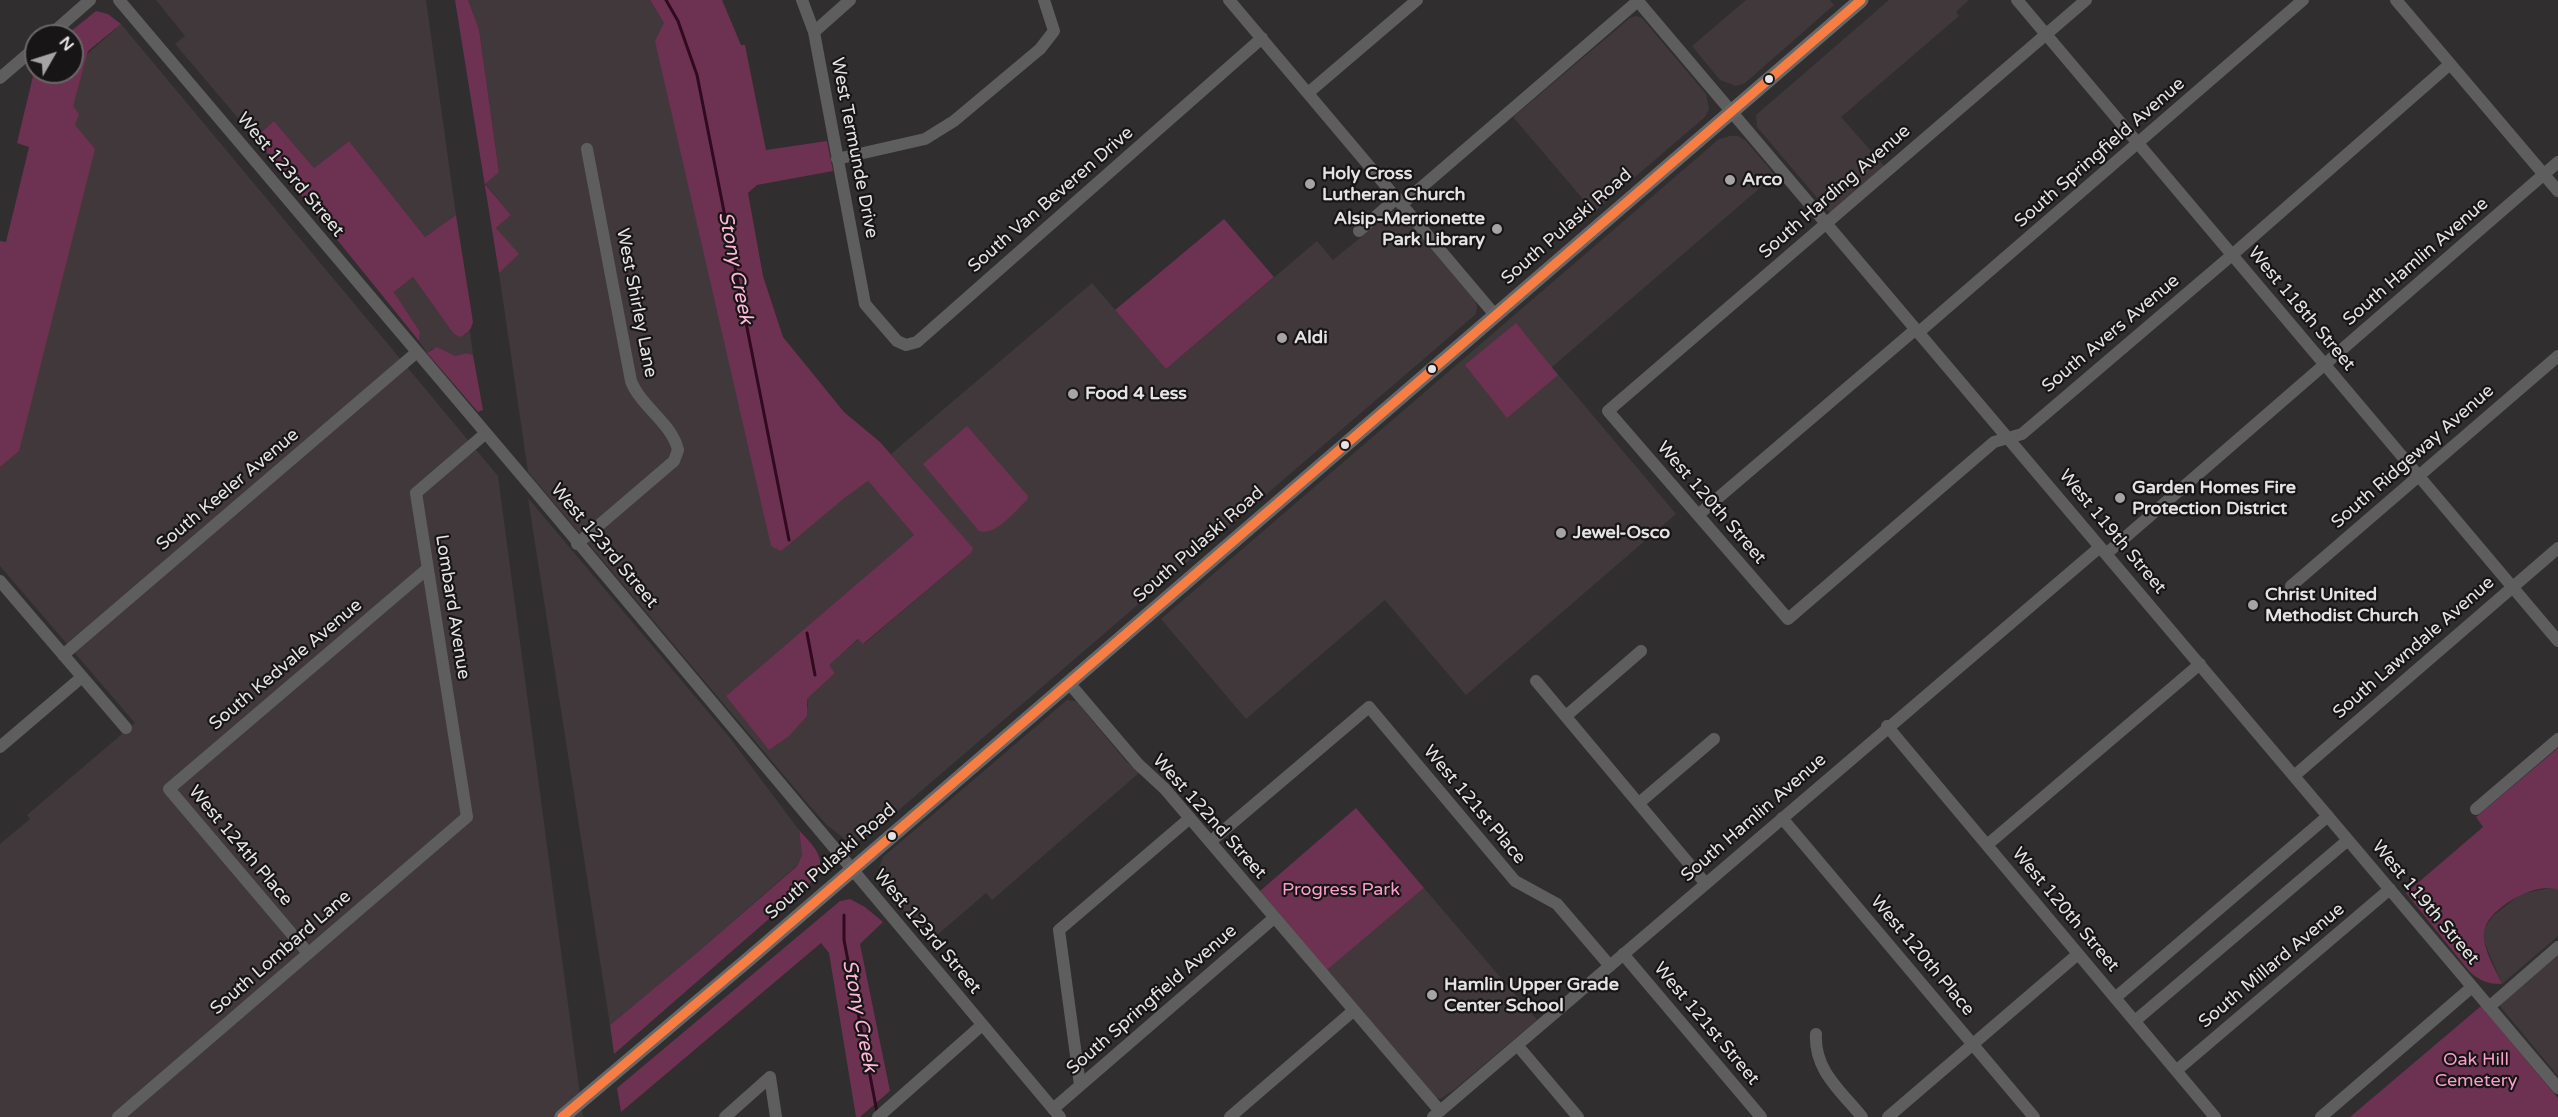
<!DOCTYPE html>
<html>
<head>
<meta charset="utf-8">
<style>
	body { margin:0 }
	#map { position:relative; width:2558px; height:1117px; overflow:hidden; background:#302e2f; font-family:"Varela Round",sans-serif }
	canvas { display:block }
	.north { position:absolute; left:24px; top:24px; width:60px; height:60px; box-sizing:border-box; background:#171516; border:2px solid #6a6768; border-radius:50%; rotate:51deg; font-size:16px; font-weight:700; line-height:24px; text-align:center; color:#e6e3e4 }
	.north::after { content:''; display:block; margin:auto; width:21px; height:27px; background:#a6a4a5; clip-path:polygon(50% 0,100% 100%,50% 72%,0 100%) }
</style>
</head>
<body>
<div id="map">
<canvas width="2558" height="1117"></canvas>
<div class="north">N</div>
</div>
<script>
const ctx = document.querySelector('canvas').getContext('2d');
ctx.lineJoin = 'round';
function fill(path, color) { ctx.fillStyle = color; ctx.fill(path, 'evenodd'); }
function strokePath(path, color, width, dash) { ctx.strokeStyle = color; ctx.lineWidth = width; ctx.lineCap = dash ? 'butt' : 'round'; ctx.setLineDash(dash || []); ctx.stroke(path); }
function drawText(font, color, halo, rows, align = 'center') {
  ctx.font = font + ' "Varela Round",sans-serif'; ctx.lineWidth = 4.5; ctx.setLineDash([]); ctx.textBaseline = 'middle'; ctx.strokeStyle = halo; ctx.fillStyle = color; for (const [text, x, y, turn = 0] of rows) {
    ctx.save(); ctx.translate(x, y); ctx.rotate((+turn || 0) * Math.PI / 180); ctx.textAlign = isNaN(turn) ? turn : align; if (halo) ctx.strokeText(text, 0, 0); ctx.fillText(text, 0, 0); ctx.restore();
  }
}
const built = new Path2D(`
	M 156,0 L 426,0 L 456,215 L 425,237 L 349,141 L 314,168 L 274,121 L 255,138 L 175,44 L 185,36 Z
	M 468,0 L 650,0 L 664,23 L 842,500 L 868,481 L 914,535 L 726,696 L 808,707 L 807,699 L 835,673 L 828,665 L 859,639 L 864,644 L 971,553 L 972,548 L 891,454 L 1092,283 L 1166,369 L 1317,241 L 1333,260 L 1398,207 L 1475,299 L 1477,307 L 1476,314 L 871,834 L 858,841 L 846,840 L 827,825 L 808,804 L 528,472 L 499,273 L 518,254 L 496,228 L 511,215 L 485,183 L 499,171 L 479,29 Z
	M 1746,0 L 1830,0 L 1834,5 L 1745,83 L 1736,86 L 1720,80 L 1692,46 Z
	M 1889,0 L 1969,0 L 1956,12 L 1959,16 L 1841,117 L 1885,167 L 1831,214 L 1757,127 L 1756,115 Z
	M 1636,16 L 1642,18 L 1706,94 L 1709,109 L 1705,117 L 1594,212 L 1513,117 L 1630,18 Z
	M 121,24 L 498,476 L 583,1117 L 0,1117 L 0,844 L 30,819 L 27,815 L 135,723 L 0,566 L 0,402 L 75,65 Z
	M 1730,136 L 1738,136 L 1746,141 L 1775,175 L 1552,367 L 1676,514 L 1466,695 L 1385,600 L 1246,719 L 1161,619 L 1719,139 Z
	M 413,277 L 453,333 L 465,335 L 470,331 L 473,355 L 466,353 L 455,356 L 432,349 L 427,353 L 419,341 L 420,332 L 394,292 Z
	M 528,498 L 730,738 L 799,830 L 802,855 L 797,865 L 699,951 L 610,1025 Z
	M 1067,700 L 1076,701 L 1126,761 L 1139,773 L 992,900 L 986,893 L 929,942 L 882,883 L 879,876 L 879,868 L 883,857 Z
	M 2554,887 L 2558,890 L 2558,936 L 2502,984 L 2484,941 L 2483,930 L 2493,916 L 2521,894 Z
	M 1424,888 L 1537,1020 L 1455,1089 L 1440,1099 L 1435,1097 L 1327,970 Z
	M 2558,954 L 2558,1076 L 2499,1005 Z`);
const green = new Path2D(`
	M 455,0 L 468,0 L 479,29 L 499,172 L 485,184 L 511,215 L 496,228 L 519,254 L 499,273 Z
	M 650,0 L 722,0 L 741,45 L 745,45 L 766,150 L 827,141 L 833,171 L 757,185 L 748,193 L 763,276 L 783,337 L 844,412 L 880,442 L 973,548 L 971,553 L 863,644 L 858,639 L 829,665 L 835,673 L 807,699 L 807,716 L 789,736 L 769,750 L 726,696 L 914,535 L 868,481 L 842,500 L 781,551 L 771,546 L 655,41 L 664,23 Z
	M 96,11 L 108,14 L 121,24 L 88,51 L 73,106 L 79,114 L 75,125 L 95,149 L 19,451 L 0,467 L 0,241 L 6,242 L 29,147 L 17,143 L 33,76 L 27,68 L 36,61 L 36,72 L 72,72 L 72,36 L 65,36 Z
	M 274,121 L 314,168 L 349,141 L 425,237 L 456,215 L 473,322 C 471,330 468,334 459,337 L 453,333 L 413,277 L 394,292 L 420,332 L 419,341 L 255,138 Z
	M 1224,219 L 1274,277 L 1166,369 L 1115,310 Z
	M 1516,323 L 1558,375 L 1507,418 L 1465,365 Z
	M 437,347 L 455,356 L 466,353 L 473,355 L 483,410 L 478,412 L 427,353 Z
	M 967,426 L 1028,496 L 1027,500 C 1016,510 995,537 979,531 L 923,464 Z
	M 2558,748 L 2558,890 C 2538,880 2486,909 2484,932 C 2482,948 2496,970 2502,984 C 2487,984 2480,981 2469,971 L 2406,893 L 2483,827 L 2476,817 Z
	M 1356,808 L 1424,888 L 1327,970 L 1260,891 Z
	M 799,830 C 812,845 827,856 817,877 L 614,1054 L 610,1025 L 699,951 L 797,866 L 802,855 Z
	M 850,899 L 865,907 L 883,922 L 860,944 L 890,1091 L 860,1117 L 856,1117 L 829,953 L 821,943 L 621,1112 L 617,1088 L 840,901 Z
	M 2481,1006 L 2558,1098 L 2558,1117 L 2350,1117 Z`);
const stream = new Path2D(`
	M 666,0 L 678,21 L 697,75 L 789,540
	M 807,633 L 815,675
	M 844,915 L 844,940 L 877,1112`);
const minor = new Path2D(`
	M 119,0 L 535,491 L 1060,1117
	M 802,0 L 814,32 L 865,304 L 897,341 L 906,345 L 917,342 L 1262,38
	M 1229,0 L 1495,315
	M 1637,0 L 2558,1088
	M 2017,0 L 2558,641
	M 2086,0 L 1608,411 L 1788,619 L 1994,442 L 2022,434 L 2232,255 L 2450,64
	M 2396,0 L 2558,191
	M 814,32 L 850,0
	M 49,36 L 90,0
	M 0,78 L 36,47
	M 1308,93 L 1417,0
	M 837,159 L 925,139 L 954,121 L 1040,49 L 1054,31 L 1044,0
	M 1402,204 L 1639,0
	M 1359,231 L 1397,198
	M 1919,332 L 2303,0
	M 1698,515 L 1916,329
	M 577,544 L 674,461 L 678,450 C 672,423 641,407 631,381 L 587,149
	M 2106,554 L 2558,162
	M 0,581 L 126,728
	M 2291,586 L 2558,356
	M 63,655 L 417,352
	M 1536,681 L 1706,884
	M 1069,683 L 1138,764 L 1165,789 L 1440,1111
	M 1566,716 L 1641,651
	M 1887,726 L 2215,1117
	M 0,747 L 82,677
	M 2294,776 L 2558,548
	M 1639,803 L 1714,739
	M 2476,809 L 2558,739
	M 1782,818 L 2034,1117
	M 1210,842 L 1369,707 L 1515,881 L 1557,904 L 1610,966
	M 1987,845 L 2200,664
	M 308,953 L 169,789 L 427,569
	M 1623,954 L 1761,1117
	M 2115,998 L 2328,816
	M 2489,1007 L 2558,947
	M 2136,1020 L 2348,840
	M 1816,1034 C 1814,1070 1840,1090 1862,1117
	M 1518,1046 L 1578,1117
	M 2177,1070 L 2390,889
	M 770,1077 L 776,1117
	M 1080,1085 L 1059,930 L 1190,818
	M 1053,1109 L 1274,918
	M 118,1117 L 467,817 L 416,493 L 486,433
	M 725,1117 L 770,1077
	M 878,1117 L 982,1025
	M 1230,1117 L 1353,1011
	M 1433,1117 L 2100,547
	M 1888,1117 L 2078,954
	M 2321,1117 L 2472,987`);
const major = new Path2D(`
	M 562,1117 L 750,958 L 1861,0`);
const bus1 = new Path2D(`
	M 562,1117 L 750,958 L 1861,0`);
const markers = [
	[1769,79,5,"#e6e3e4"],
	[1730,180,6,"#a6a4a5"],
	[1310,184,6,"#a6a4a5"],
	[1497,229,6,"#a6a4a5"],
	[1282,338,6,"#a6a4a5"],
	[1432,369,5,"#e6e3e4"],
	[1073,394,6,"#a6a4a5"],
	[1345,445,5,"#e6e3e4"],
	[2120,498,6,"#a6a4a5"],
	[1561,533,6,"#a6a4a5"],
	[2253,605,6,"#a6a4a5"],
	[892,836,5,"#e6e3e4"],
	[1432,995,6,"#a6a4a5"]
];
const streetNames = [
	["West Termunde Drive",854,148,79],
	["South Springfield Avenue",2100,153,-41],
	["West 123rd Street",290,175,50],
	["South Harding Avenue",1835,192,-41],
	["South Van Beveren Drive",1051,200,-41],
	["South Pulaski Road",1567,227,-41],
	["South Hamlin Avenue",2416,262,-41],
	["West Shirley Lane",636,303,79],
	["West 118th Street",2301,309,50],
	["South Avers Avenue",2111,334,-40],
	["South Ridgeway Avenue",2413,457,-41],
	["South Keeler Avenue",228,490,-40],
	["West 120th Street",1711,503,49],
	["West 119th Street",2112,532,50],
	["South Pulaski Road",1199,545,-41],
	["West 123rd Street",604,546,50],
	["Lombard Avenue",452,607,81],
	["South Lawndale Avenue",2414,648,-41],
	["South Kedvale Avenue",286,665,-40],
	["West 121st Place",1474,805,50],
	["West 122nd Street",1209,817,48],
	["South Hamlin Avenue",1754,818,-41],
	["West 124th Place",240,846,50],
	["South Pulaski Road",831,862,-41],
	["West 119th Street",2425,903,50],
	["West 120th Street",2065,910,50],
	["West 123rd Street",927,932,50],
	["South Lombard Lane",281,953,-41],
	["West 120th Place",1922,956,50],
	["South Millard Avenue",2272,966,-40],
	["South Springfield Avenue",1152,1000,-41],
	["West 121st Street",1706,1024,50]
];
const poiNames = [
	["Holy Cross",1322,174],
	["Lutheran Church",1322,195],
	["Arco",1742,180],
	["Alsip-Merrionette",1485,219,"right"],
	["Park Library",1485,240,"right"],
	["Aldi",1294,338],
	["Food 4 Less",1085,394],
	["Garden Homes Fire",2132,488],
	["Protection District",2132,509],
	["Jewel-Osco",1573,533],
	["Christ United",2265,595],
	["Methodist Church",2265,616],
	["Hamlin Upper Grade",1444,985],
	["Center School",1444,1006]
];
const parkNames = [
	["Progress Park",1341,890],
	["Oak Hill",2476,1060],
	["Cemetery",2476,1081]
];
const waterNames = [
	["Stony Creek",735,268,79],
	["Stony Creek",859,1016,79]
];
fill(built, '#41383c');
fill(green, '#6d3151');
strokePath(stream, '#310a20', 3);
strokePath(minor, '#5f5e5f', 12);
strokePath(major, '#686768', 15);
strokePath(bus1, '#f77d43', 9);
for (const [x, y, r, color] of markers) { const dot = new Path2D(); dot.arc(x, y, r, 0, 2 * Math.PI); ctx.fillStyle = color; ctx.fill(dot); strokePath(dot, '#171516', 2); }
drawText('18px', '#e6e3e4', '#171516', streetNames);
drawText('bold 18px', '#e6e3e4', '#171516', poiNames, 'left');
drawText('18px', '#fb9ecb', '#171516', parkNames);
drawText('italic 20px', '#fdb6d7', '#171516', waterNames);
</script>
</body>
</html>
